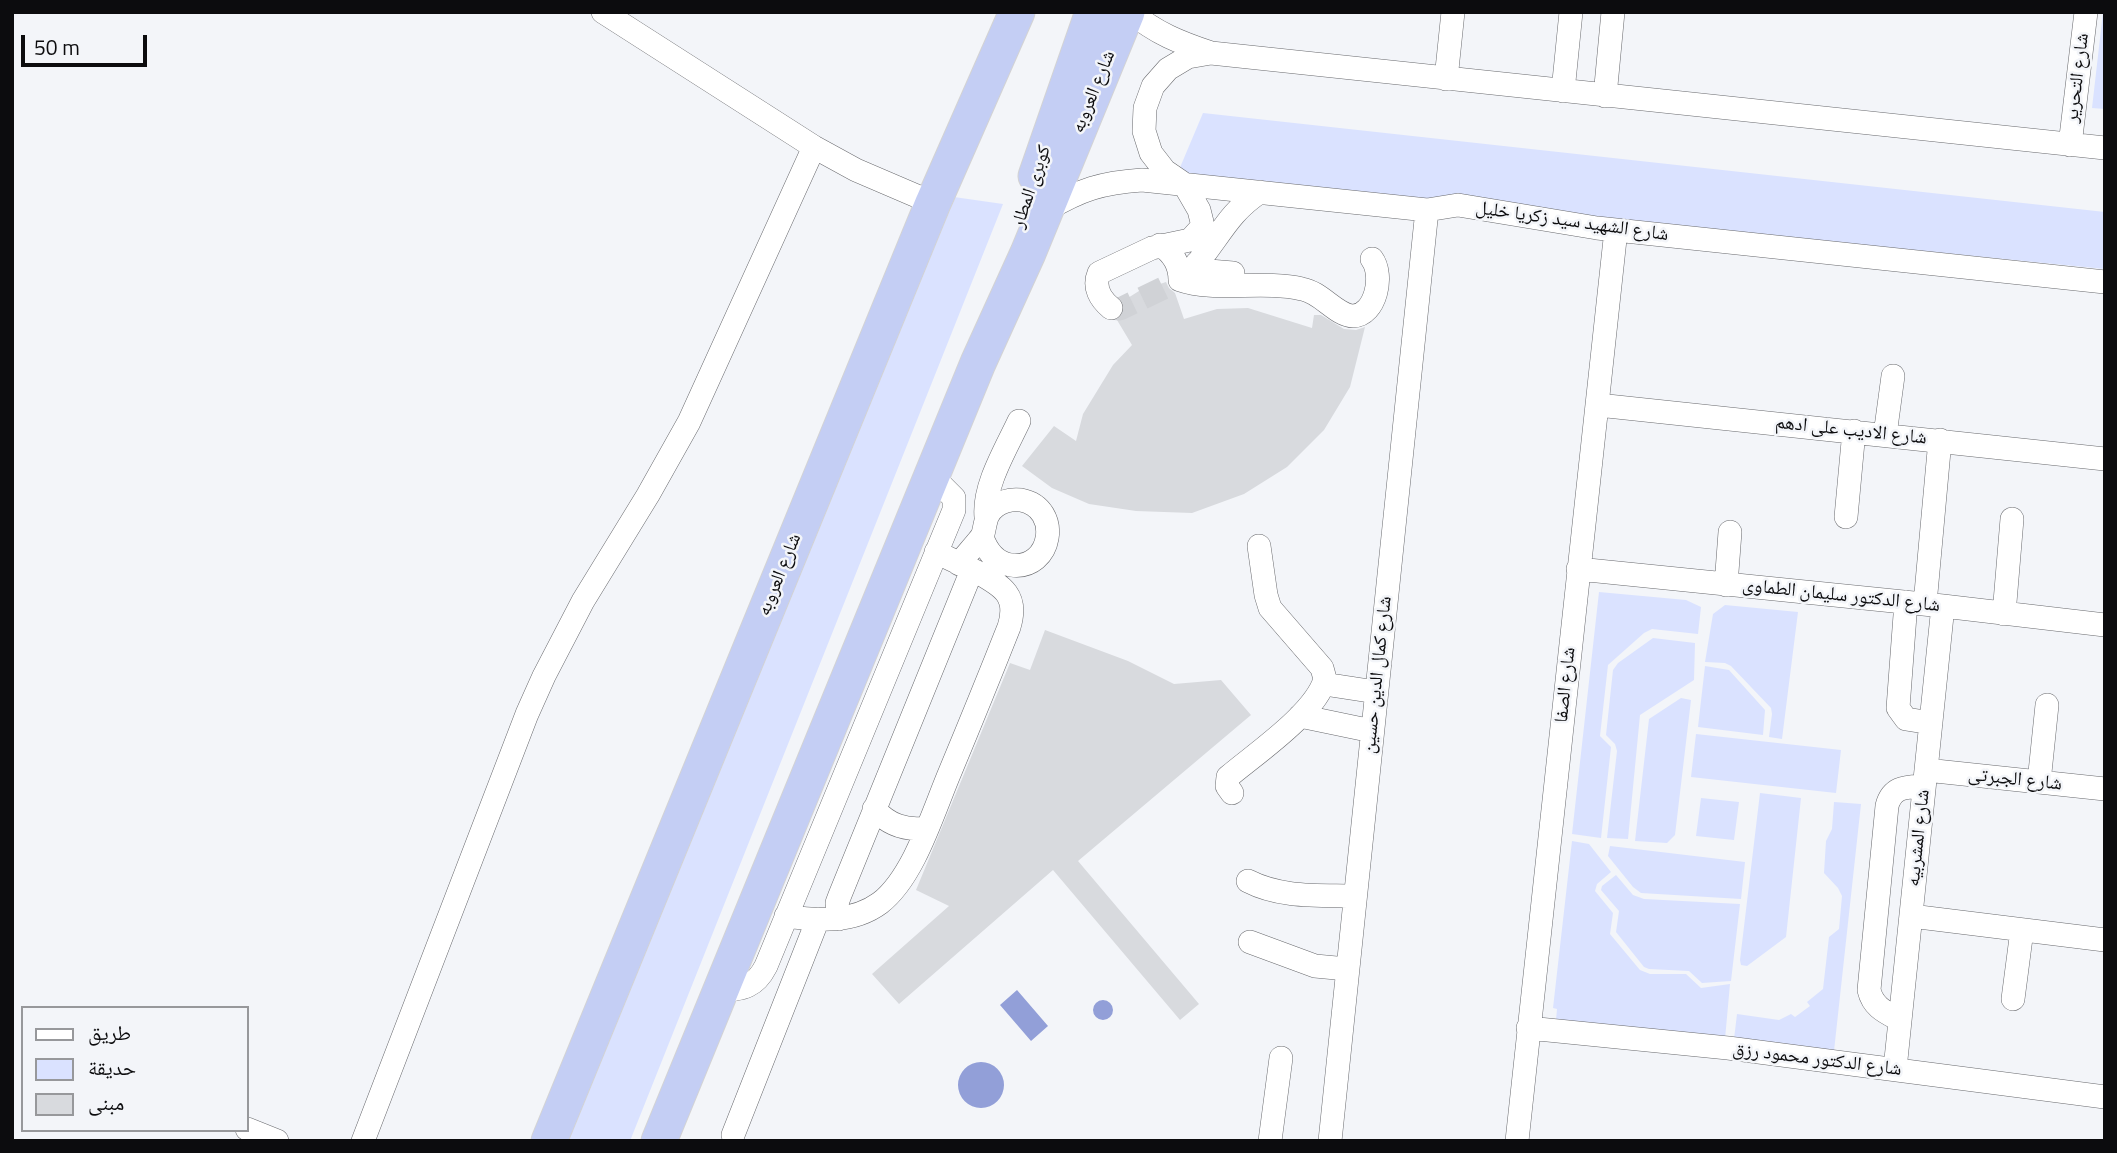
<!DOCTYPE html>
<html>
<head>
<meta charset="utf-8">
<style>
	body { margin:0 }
	#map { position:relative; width:2117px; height:1153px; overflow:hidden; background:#f3f5f9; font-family:"Titillium Web","Noto Naskh Arabic",sans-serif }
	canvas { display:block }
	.frame { position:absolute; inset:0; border:14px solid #0c0c0e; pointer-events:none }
	.legend { position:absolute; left:21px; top:1006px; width:228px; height:126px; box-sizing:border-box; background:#f3f5f9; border:2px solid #97989b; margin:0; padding:9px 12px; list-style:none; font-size:21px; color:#0c0c0e }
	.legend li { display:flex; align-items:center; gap:14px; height:35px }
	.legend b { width:35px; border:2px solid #97989b }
	.scale { position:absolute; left:21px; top:35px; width:126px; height:32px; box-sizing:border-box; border:4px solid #0c0c0e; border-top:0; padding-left:9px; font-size:21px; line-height:24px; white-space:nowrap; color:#0c0c0e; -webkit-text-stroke:5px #f3f5f9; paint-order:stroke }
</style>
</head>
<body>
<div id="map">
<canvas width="2117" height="1153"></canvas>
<div class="frame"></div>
<ul class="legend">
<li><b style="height:9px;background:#fff"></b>طريق</li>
<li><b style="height:19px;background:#dae2ff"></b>حديقة</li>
<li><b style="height:19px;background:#d8dade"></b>مبنى</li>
</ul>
<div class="scale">50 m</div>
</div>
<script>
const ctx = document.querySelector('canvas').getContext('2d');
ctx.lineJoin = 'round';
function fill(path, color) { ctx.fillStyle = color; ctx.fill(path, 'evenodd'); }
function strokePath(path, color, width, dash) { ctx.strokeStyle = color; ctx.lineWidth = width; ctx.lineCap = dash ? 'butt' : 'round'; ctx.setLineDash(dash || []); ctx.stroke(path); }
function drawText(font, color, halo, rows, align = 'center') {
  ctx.font = font + ' "Titillium Web","Noto Naskh Arabic",sans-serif'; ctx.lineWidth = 5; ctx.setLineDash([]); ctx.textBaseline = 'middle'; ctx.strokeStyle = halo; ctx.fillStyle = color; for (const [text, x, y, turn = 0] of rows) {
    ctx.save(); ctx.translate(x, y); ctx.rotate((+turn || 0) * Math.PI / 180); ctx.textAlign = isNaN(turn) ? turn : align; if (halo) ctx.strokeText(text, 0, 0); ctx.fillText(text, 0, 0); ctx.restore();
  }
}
const green = new Path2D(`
	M 2103,12 L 2105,12 L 2105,109 L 2092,108 Z
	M 1203,113 L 2105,212 L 2105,269 L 1176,177 Z
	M 954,197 L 1003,204 L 630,1141 L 560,1141 Z
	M 1599,592 L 1686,600 L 1701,607 L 1698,634 L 1652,629 L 1644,633 L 1608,665 L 1600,736 L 1611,747 L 1601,838 L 1572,834 Z
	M 1725,605 L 1798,612 L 1782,739 L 1769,737 L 1772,714 L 1771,708 L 1731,666 L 1725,663 L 1705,662 L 1713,614 Z
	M 1653,638 L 1695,643 L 1694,680 L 1640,715 L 1628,839 L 1607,838 L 1617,751 L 1615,744 L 1606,735 L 1613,670 L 1618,663 Z
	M 1705,666 L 1729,670 L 1765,710 L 1763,735 L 1698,727 Z
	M 1681,698 L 1691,700 L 1675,835 L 1667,843 L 1635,841 L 1649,719 Z
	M 1696,734 L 1841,750 L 1836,793 L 1691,777 Z
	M 1760,793 L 1801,798 L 1786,937 L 1747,966 L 1741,965 L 1740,960 Z
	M 1701,798 L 1739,802 L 1734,840 L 1696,836 Z
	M 1834,802 L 1861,804 L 1834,1051 L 1734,1039 L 1737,1014 L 1779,1020 L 1791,1014 L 1795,1017 L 1810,1006 L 1807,1002 L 1823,989 L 1829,937 L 1839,929 L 1842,896 L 1838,888 L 1824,873 L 1826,841 L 1832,829 Z
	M 1572,841 L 1589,844 L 1611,872 L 1597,884 L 1595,891 L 1613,913 L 1610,934 L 1640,970 L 1650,974 L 1686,974 L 1701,988 L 1730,984 L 1725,1039 L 1556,1020 L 1557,1009 L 1553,1008 Z
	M 1610,846 L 1745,862 L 1741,899 L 1641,893 L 1633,887 L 1608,856 Z
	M 1616,875 L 1633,895 L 1644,899 L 1740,904 L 1731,981 L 1702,983 L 1689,971 L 1649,969 L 1644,967 L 1616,932 L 1619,911 L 1601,890 L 1602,886 Z`);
const water = new Path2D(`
	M 1017,990 L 1048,1026 L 1031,1041 L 1000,1005 Z
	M1093 1010a10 10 0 1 1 20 0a10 10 0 1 1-20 0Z
	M958 1085a23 23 0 1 1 46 0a23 23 0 1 1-46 0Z`);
const building = new Path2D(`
	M 1166,282 L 1169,288 L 1175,293 L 1184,319 L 1217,309 L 1248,308 L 1312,328 L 1314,315 L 1321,315 L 1344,329 L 1356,330 L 1365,327 L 1350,387 L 1324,430 L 1287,467 L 1244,494 L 1192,513 L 1136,511 L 1089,504 L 1052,488 L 1022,466 L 1054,426 L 1076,441 L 1083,414 L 1113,365 L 1132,345 L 1117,320 L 1124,312 L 1123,301 L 1139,291 Z
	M 1045,630 L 1128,661 L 1174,684 L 1221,680 L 1251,715 L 1078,861 L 1199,1004 L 1180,1020 L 1053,870 L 899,1004 L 872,974 L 949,906 L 916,890 L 1010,663 L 1030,670 Z`);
const minorTunnel = new Path2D(`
	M 1111,308 L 1120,309 L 1172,284`);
const minor = new Path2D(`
	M 603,12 L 814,147 L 856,170 L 933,203
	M 1131,12 C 1155,33 1181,43 1211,53 L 2105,148
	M 1446,79 L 1453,12
	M 1563,91 L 1571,12
	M 1605,96 L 1613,12
	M 2070,145 L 2086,12
	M 1046,210 C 1082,189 1101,183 1142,180 L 1427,210 L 1458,205 L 1597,228 L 2105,282
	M 1160,245 C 1173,253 1180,264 1180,280 C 1214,292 1263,280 1302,289 C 1321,292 1337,316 1353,316 C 1376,315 1384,275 1372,259
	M 1197,263 L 1209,271 L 1233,273
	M 1186,275 C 1216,247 1223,216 1260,192
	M 1111,308 C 1100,299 1093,287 1099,273 L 1152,248 L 1190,240 L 1201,228 L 1202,222 L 1199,210 L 1184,184 L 1165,171 L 1151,153 L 1144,131 L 1145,108 L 1153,86 L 1168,69 L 1188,57 L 1211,53
	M 1598,405 L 2105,459
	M 1885,435 L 1893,376
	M 986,517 C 983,486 1006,449 1019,421
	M 1846,517 L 1854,431
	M 959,564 C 964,557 981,539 983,534 C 986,523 985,514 996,506 C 1003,501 1012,499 1021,500 C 1063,508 1052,571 1011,565 C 995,563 987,551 982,537
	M 1578,569 L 1943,606 L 2105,625
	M 1726,585 L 1730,532
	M 1906,602 L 1898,708 L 1906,719 L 1931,723
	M 1925,604 L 1940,440
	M 2004,614 L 2012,519
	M 1324,684 L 1376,692
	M 1300,716 L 1372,731
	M 1926,770 L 2105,789
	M 2039,782 L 2047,705
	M 1232,793 L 1227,786 L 1228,777 C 1255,754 1316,713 1325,679 L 1322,668 L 1270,608 L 1266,595 L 1259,546
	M 874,809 C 889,825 905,831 927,828
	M 1248,881 C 1281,898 1318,895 1355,896
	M 786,916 C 818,921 853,923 880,903 C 914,877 933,812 950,772 C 970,724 990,675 1009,627 C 1019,595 1002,586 977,572 C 963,565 950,559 936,552
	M 1911,916 L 2105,940
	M 839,919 L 837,903 L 840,895 L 972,570
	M 1250,942 L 1315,966 L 1347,969
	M 721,989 C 742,991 756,986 766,966 L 954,510 L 954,498 L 932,476
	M 2013,999 L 2022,930
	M 1900,1020 C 1885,1012 1873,1007 1869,990 L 1887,806 C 1892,786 1907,787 1924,786
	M 1528,1028 L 1728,1048 L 2105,1097
	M 1895,1069 L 1943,606
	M 247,1129 L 277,1141
	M 733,1135 L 818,919
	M 363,1141 L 527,714 L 544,676 L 583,601 L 648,495 L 689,422 L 814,147
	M 1270,1141 L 1281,1058
	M 1330,1141 L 1427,210
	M 1517,1141 L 1616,230`);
const highway = new Path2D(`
	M 1036,176 L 1093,12
	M 549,1141 L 933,203 L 1017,12
	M 659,1141 L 978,363 L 1028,253 L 1127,12`);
const streetNames = [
	["شارع التحرير",2078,78,-83],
	["شارع العروبه",1094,92,-68],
	["كوبرى المطار",1032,187,-71],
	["شارع الشهيد سيد زكريا خليل",1572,222,8],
	["شارع الاديب على ادهم",1851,431,6],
	["شارع العروبه",780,575,-68],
	["شارع الدكتور سليمان الطماوى",1841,596,6],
	["شارع كمال الدين حسين",1378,675,-84],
	["شارع الصفا",1566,685,-84],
	["شارع الجبرتى",2015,780,6],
	["شارع المشربيه",1919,838,-84],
	["شارع الدكتور محمود رزق",1817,1060,7]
];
fill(green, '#dae2ff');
fill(water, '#929fd8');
fill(building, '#d8dade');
strokePath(minorTunnel, '#d0d2d6', 23, [23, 11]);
strokePath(minor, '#696a6e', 24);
strokePath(highway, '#d3d3d4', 37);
strokePath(minor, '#fff', 23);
strokePath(highway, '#c4cef4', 35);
drawText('19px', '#0c0c0e', '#f3f5f9', streetNames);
</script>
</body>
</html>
